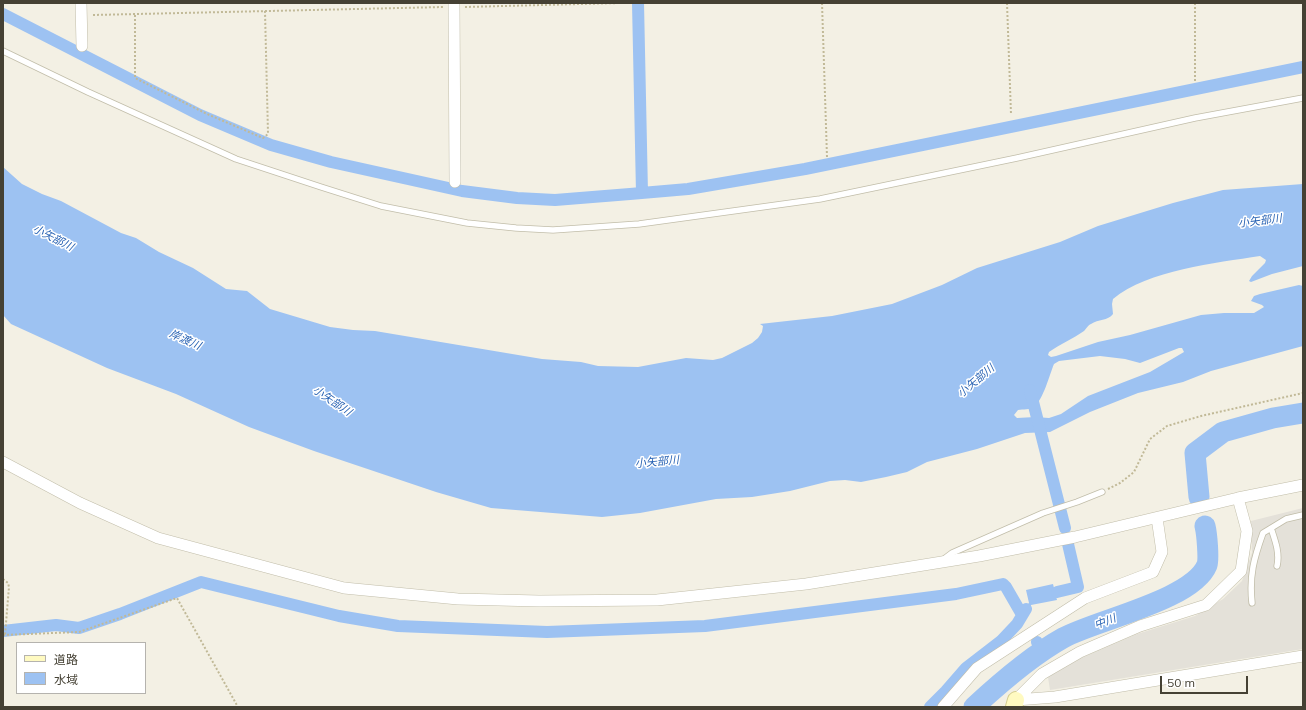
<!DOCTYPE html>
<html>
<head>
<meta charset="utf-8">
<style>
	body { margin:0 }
	#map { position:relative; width:1306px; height:710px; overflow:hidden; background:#f3f0e4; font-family:Mulish,"Noto Sans JP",sans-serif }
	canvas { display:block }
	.frame { position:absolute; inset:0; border:4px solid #454134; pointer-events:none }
	.legend { position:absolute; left:16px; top:642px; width:130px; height:52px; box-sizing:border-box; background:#fff; border:1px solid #b5b3ae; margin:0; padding:5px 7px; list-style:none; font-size:12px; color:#454134 }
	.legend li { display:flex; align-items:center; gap:8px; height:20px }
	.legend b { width:20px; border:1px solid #b5b3ae }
	.scale { position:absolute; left:1160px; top:676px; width:88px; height:18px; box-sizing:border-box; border:2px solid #454134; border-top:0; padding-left:5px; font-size:12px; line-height:14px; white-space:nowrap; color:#454134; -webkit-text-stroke:3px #fff; paint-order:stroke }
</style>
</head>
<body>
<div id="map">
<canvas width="1306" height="710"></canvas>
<div class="frame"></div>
<ul class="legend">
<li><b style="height:5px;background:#fffac1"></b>道路</li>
<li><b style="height:11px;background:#9dc2f2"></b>水域</li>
</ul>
<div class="scale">50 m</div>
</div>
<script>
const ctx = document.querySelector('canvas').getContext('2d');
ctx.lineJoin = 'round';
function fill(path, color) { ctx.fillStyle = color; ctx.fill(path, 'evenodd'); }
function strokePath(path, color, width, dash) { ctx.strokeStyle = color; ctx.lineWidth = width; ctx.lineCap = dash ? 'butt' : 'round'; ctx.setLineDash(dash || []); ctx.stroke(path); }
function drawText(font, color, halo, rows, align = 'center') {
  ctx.font = font + ' Mulish,"Noto Sans JP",sans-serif'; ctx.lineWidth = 3; ctx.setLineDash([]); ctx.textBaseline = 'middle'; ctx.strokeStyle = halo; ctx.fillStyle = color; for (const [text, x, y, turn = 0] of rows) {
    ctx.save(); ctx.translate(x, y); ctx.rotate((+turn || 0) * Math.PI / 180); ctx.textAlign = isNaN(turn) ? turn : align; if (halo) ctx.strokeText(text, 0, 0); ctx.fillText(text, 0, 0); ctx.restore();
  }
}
const industrial = new Path2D(`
	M 1303,508 L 1303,649 L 1050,690 L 1048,677 L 1081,658 L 1137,634 L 1195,616 L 1223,599 L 1242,581 L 1252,553 L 1251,521 Z`);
const water = new Path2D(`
	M 3,167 L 22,184 L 42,194 L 61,201 L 121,233 L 136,238 L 159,252 L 193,268 L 226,289 L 247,291 L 270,309 L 330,327 L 353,330 L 375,331 L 542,359 L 581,362 L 598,366 L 638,367 L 686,358 L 713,360 L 722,358 L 752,343 L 758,338 L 762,332 L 763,326 L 760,324 L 832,316 L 892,304 L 942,285 L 977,268 L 1060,242 L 1098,226 L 1173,203 L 1223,190 L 1303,184 L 1303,266 L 1272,274 L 1251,282 L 1249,281 L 1252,276 L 1265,263 L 1266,260 L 1260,256 C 1216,263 1148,270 1113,299 L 1112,304 L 1113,314 C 1108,321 1098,319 1091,324 C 1088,325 1086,329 1084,331 C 1073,339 1060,344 1049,352 L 1048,355 L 1051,357 L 1056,356 L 1098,342 L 1130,335 L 1201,315 L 1224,313 L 1254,313 L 1264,307 L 1262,305 L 1251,301 L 1254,296 L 1260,294 L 1299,285 L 1303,286 L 1303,346 L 1211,371 L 1183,382 L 1138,393 L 1090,412 L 1050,432 L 1025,433 L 977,449 L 927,462 L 907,472 L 886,477 L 861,482 L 845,480 L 830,481 L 790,491 L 752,497 L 716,499 L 640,513 L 602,517 L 491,508 L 436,492 L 314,451 L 249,427 L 176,394 L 107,368 L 11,324 L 3,315 ZM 1179,348 L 1182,348 L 1184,352 L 1150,372 L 1088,396 L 1061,414 L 1049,418 L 1035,417 L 1017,418 L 1014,415 L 1018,410 C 1023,409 1030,410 1034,407 C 1044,398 1049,376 1054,364 L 1059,361 L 1100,356 L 1125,359 L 1140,363 Z
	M 1053,584 L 1054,588 L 1056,587 L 1058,596 L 1056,596 L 1057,600 L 1031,605 L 1028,610 L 1025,608 L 1029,603 L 1026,590 Z`);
const canal = new Path2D(`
	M 638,3 L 642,193
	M 3,14 L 200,115 L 271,145 L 331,162 L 462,191 L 517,198 L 555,200 L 630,194 L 688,189 L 805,169 L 1303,67
	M 1030,390 L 1065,528
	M 1057,592 L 1078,587 L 1068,544
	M 3,631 L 56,625 L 79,628 L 120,614 L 201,582 L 339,616 L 398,626 L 547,632 L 705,626 L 956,594 L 1003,584 L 1006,587 L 1021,613
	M 1037,642 L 1042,651
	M 930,707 L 946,691 L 966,668 L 1001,641 L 1017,624 L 1026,609`);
const river = new Path2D(`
	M 1199,497 L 1195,453 L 1223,432 L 1273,418 L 1303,413
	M 974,707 C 1001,682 1031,656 1063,638 C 1096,620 1193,600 1207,565 C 1209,559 1207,534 1205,526`);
const path = new Path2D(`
	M 822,3 L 827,157
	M 1007,3 L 1011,114
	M 1195,3 L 1195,82
	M 465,7 L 620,3
	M 93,15 L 444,7
	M 135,15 L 135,78 L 207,114 L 263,138 L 268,134 L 265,11
	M 1108,489 L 1120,483 L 1134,472 L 1150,439 L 1167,426 L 1201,416 L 1303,393
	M 3,579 L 8,583 L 9,587 L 5,635
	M 3,635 L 79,632 L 177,598 L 238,707`);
const lane = new Path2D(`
	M 3,51 L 88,92 L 236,159 L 321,187 L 381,206 L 467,223 L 516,228 L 553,230 L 639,224 L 820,199 L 1017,158 L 1195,118 L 1303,98
	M 1271,528 C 1275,540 1280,553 1277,566
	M 944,559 L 952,553 L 1043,513 L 1077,502 L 1102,492
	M 1252,603 C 1249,576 1254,558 1263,533 L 1286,519 L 1303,515`);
const street = new Path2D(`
	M 81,3 L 82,46
	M 454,3 L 455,182
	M 3,462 L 80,503 L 158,538 L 344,588 L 458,599 L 539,601 L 657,600 L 806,584 L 979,556 L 1075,537 L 1238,498 L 1303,485
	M 1016,700 L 1042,674 L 1080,652 L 1140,626 L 1206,605 L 1241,571 L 1247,531 L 1238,498
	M 1016,700 L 1055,697 L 1303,656
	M 943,707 L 977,668 L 1085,598 L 1153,572 L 1162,552 L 1157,518`);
const secondary = new Path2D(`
	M 1014,707 L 1016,700`);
const waterNames = [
	["小矢部川",1260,221,-7],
	["小矢部川",53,238,27],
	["岸渡川",185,340,24],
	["小矢部川",976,381,-40],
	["小矢部川",332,401,34],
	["小矢部川",657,462,-5],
	["中川",1105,622,-21]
];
fill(industrial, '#e4e1d9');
fill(water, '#9dc2f2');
strokePath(canal, '#9dc2f2', 12);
strokePath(river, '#9dc2f2', 21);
strokePath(lane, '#c1bda9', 7);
strokePath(street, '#c1bda9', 12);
strokePath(secondary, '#d5ce91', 18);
strokePath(path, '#c1b997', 2, [2, 2]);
strokePath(lane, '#fff', 5.5);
strokePath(street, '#fff', 11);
strokePath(secondary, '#fffac1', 16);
drawText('italic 11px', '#2963b4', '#fff', waterNames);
</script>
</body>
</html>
